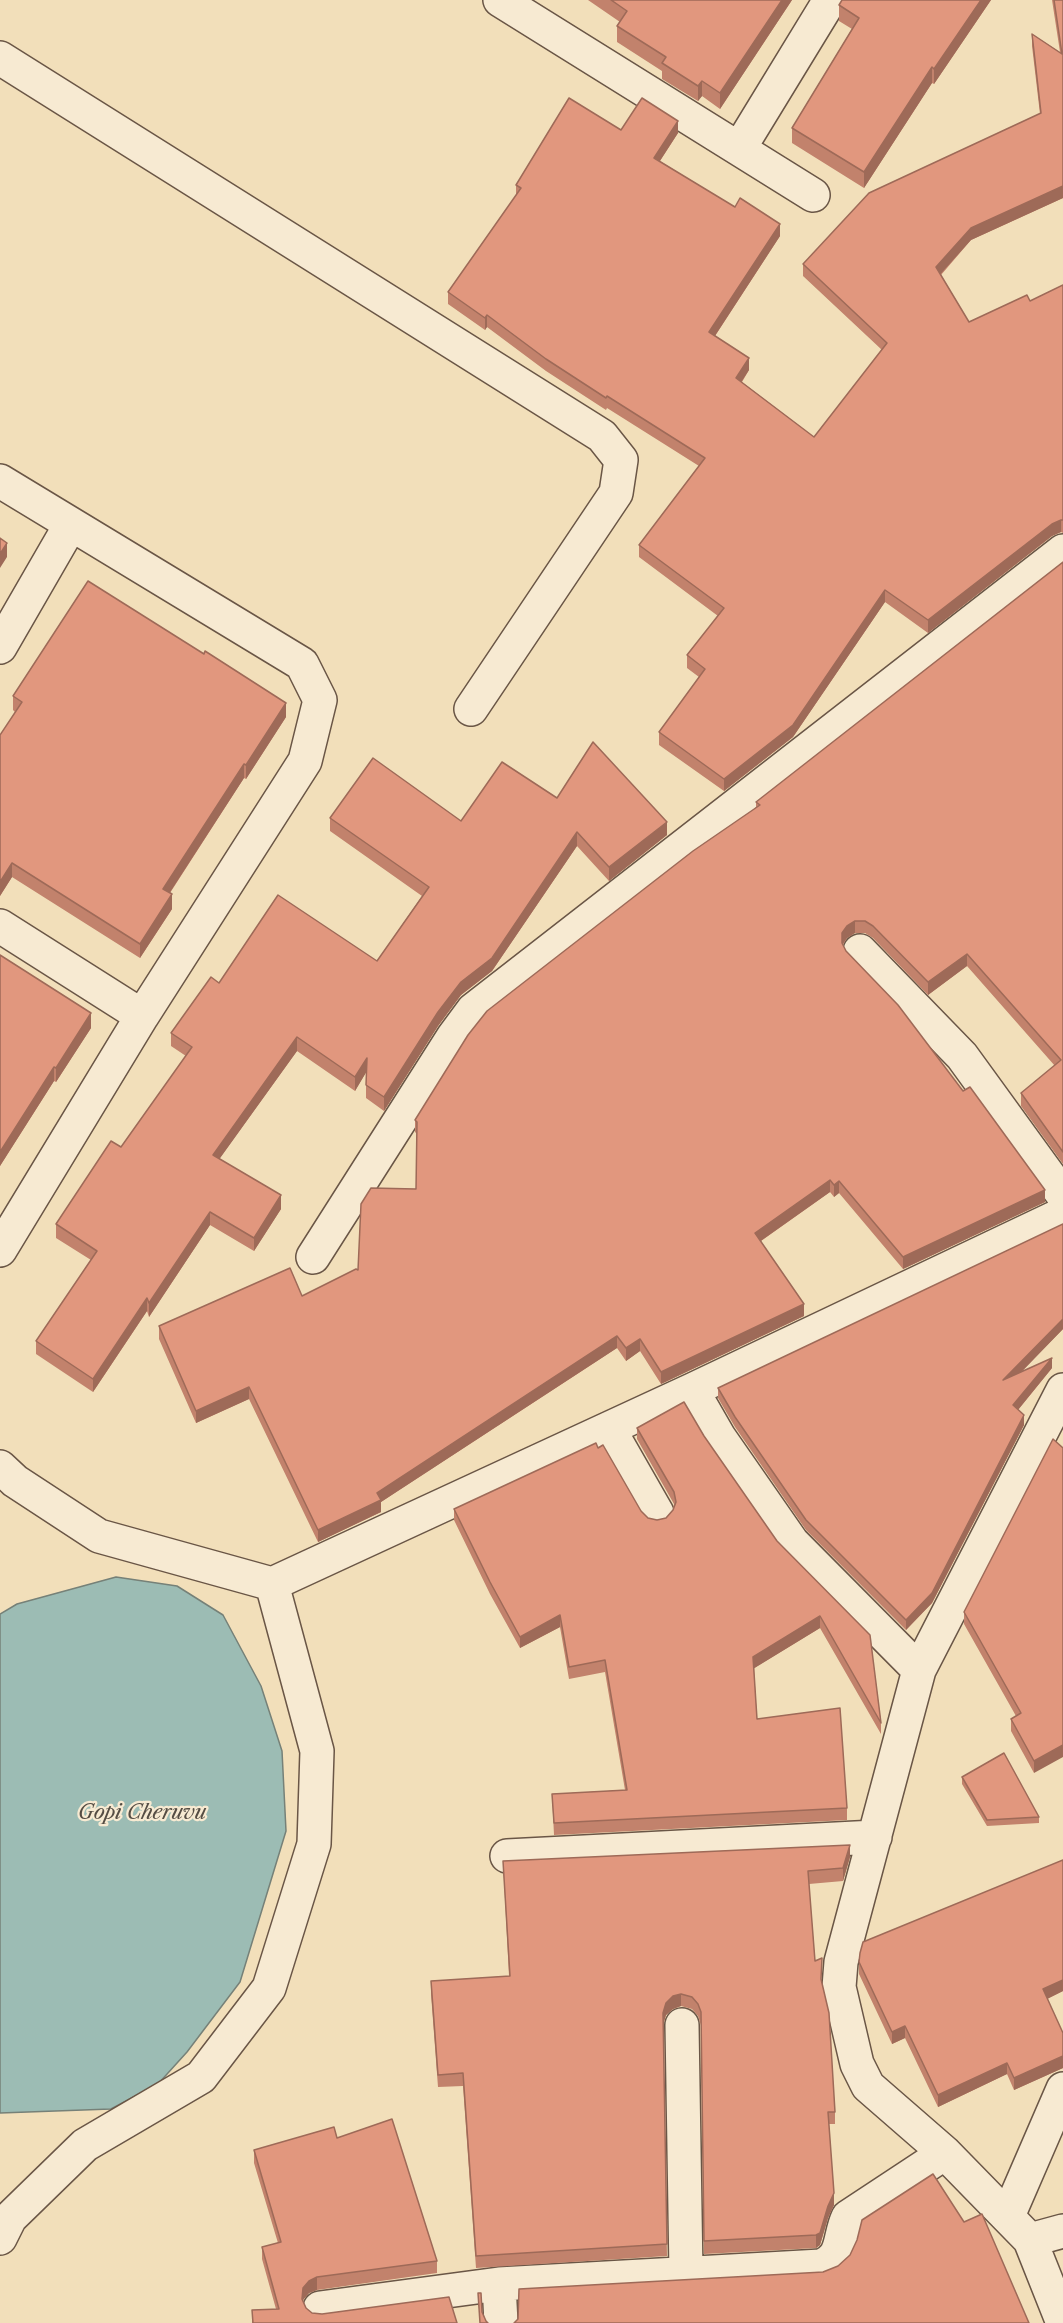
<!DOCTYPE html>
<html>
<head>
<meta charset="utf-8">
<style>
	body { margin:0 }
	canvas { display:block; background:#f2dfba }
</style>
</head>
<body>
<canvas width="1063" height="2323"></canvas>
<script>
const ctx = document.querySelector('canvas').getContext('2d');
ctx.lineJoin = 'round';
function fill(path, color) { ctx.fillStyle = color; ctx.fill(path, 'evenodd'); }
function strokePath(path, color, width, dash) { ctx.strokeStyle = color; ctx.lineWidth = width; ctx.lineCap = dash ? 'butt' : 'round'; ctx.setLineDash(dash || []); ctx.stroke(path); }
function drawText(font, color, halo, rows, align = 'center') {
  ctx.font = font + ' "Libre Caslon Text",serif'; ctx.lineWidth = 4.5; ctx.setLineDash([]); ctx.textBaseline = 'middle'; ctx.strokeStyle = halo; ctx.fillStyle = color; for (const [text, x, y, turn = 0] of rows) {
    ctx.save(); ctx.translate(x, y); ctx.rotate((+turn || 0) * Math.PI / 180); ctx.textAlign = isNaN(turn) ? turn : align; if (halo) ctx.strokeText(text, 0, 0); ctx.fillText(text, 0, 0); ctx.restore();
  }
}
const water = new Path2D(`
	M 116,1577 L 177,1586 L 223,1615 L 261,1686 L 282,1751 L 286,1831 L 240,1982 L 187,2052 L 158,2084 L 111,2109 L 0,2113 L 0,1614 L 17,1604 Z`);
const minor = new Path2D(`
	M 500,0 L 813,195
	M 0,58 L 602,436 L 621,460 L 616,493 L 471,709
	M 739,149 L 830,0
	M 0,481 L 302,664 L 320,700 L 305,761 L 142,1016 L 0,1250
	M 0,647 L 71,524
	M 0,926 L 142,1016
	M 860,951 L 962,1056 L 1063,1195
	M 313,1257 L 453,1037 L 473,1010 L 1063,551
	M 692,1390 L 719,1437 L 792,1542 L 919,1670
	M 609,1429 L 657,1513
	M 0,1467 L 15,1481 L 99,1536 L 272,1584 L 692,1390 L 1063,1214
	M 507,1856 L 875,1837
	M 682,2025 L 686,2273
	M 1008,2216 L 1063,2089
	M 0,2238 L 10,2218 L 85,2145 L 201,2077 L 269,1988 L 314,1844 L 317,1751 L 272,1584
	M 1030,2240 L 1063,2231
	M 499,2284 L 501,2323
	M 320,2308 L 499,2284 L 821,2266 C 845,2256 838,2238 848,2217 L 945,2153
	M 1063,2323 L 1030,2240 L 945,2153 L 868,2086 L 857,2064 L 839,1987 L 841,1962 L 919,1670 L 1063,1390`);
const wall = new Path2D(`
	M 588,0 L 792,0 L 720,109 L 702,96 L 698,101 L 662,79 L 662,71 L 617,42 L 617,26 L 620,22 Z
	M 991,0 L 934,84 L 932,83 L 864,188 L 792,143 L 792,128 L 852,29 L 839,21 L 839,5 Z
	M 1052,0 L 1063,0 L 1063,198 L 971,240 L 941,275 L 969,322 L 1030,301 L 1063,285 L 1063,533 L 1061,532 L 1052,536 L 928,633 L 885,602 L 793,737 L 724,791 L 659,745 L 659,732 L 699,677 L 687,668 L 687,655 L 718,616 L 639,557 L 639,545 L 699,466 L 607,408 L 606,410 L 546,371 L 487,327 L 485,330 L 448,304 L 448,292 L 516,196 L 516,185 L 621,130 L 678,133 L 660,161 L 780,236 L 715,336 L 749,370 L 742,382 L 814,437 L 882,350 L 803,276 L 803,264 L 1040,114 L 1032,46 L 1032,34 L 1060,52 Z
	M 1063,562 L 1063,1164 L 1021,1106 L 1021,1093 L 1055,1066 L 967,966 L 928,995 L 873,938 L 865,933 L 855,933 L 847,938 L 843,945 L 846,951 L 1045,1202 L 903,1269 L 839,1193 L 834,1197 L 830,1192 L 761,1241 L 804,1316 L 661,1384 L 640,1351 L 626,1361 L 617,1348 L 381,1502 L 381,1512 L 318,1542 L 249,1399 L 196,1423 L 159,1339 L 159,1326 L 302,1296 L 358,1270 L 416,1189 L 417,1134 L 415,1132 L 415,1120 L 756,807 L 756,802 Z
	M 13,696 L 286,717 L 246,779 L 244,778 L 170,893 L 172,909 L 140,958 L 12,877 L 0,896 L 15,712 L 13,710 Z
	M 557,798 L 667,835 L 609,881 L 577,846 L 492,971 L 461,995 L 438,1026 L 384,1111 L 366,1098 L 366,1072 L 355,1091 L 297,1051 L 219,1159 L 281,1209 L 254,1251 L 210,1225 L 149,1317 L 147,1311 L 93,1392 L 36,1354 L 36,1341 L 91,1260 L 56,1238 L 56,1224 L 121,1147 L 186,1056 L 171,1046 L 171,1033 L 219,983 L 377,961 L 422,896 L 330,831 L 330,818 L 461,821 Z
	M 0,955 L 91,1028 L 56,1082 L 54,1081 L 0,1166 Z
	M 1063,1224 L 1063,1329 L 1021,1372 L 1052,1368 L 1018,1410 L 1024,1425 L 932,1603 L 906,1630 L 806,1530 L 735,1427 L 718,1398 L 718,1388 Z
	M 637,1428 L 704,1436 L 777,1541 L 881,1723 L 881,1734 L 820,1628 L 754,1668 L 757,1719 L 847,1808 L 847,1820 L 554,1835 L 552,1794 L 625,1790 L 605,1672 L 569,1679 L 560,1627 L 520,1648 L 490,1594 L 454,1520 L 454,1509 L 598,1448 L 641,1511 L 648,1518 L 657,1520 L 666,1518 L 673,1510 L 674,1504 L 637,1439 Z
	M 1063,1448 L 1034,1773 L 1011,1731 L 1011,1719 L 1016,1716 L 964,1624 L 964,1612 Z
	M 962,1777 L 1039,1817 L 1039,1823 L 987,1826 L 962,1784 Z
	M 850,1857 L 843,1881 L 809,1884 L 815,1961 L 821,1981 L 835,2112 L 835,2124 L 829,2124 L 834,2205 L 828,2218 L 820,2245 L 816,2248 L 704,2254 L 701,2025 L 698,2016 L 692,2009 L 681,2006 L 673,2009 L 666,2015 L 663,2025 L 667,2256 L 476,2268 L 463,2086 L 438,2087 L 431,1994 L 431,1981 L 509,1976 L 503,1861 Z
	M 1063,1860 L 1063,1991 L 1047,1999 L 1063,2033 L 1063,2068 L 1014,2090 L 1007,2074 L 938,2107 L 905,2038 L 892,2044 L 859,1974 L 859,1962 Z
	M 337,2138 L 437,2261 L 437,2273 L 317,2290 L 309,2293 L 303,2300 L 306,2308 L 312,2313 L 322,2314 L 457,2323 L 252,2323 L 252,2310 L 276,2309 L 262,2259 L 262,2247 L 278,2243 L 254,2163 L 254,2150 Z`);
const shadedWall = new Path2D(`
	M 782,0 L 792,0 L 720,109 L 720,93 Z
	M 981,0 L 991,0 L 934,84 L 934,69 Z
	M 932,67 L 932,83 L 864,188 L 864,172 Z
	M 702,81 L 702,96 L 698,101 L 698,86 Z
	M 678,121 L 678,133 L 654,170 L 654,158 Z
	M 1063,186 L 1063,198 L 971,240 L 936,279 L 936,267 L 971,228 Z
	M 780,224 L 780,236 L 709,345 L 709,332 Z
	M 487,315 L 487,327 L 485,330 L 485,318 Z
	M 749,358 L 749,370 L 736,390 L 736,378 Z
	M 1061,520 L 1061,532 L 1052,536 L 928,633 L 928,620 L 1052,524 Z
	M 7,543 L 7,557 L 0,568 L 0,554 Z
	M 885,590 L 885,602 L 793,737 L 724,791 L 724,779 Z
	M 286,703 L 286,717 L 246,779 L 246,765 Z
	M 244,764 L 244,778 L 163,903 L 163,889 Z
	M 667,822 L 667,835 L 609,881 L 609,867 Z
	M 577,832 L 577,846 L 492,971 L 461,995 L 438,1026 L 384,1111 L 384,1097 L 438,1012 Z
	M 12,863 L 12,877 L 0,896 L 0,882 Z
	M 172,894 L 172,909 L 140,958 L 140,944 Z
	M 855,921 L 855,933 L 847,938 L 842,945 L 842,933 L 847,926 Z
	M 967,954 L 967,966 L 928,995 L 928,982 Z
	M 91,1013 L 91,1028 L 56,1082 L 56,1068 Z
	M 297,1037 L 297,1051 L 213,1168 L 213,1155 Z
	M 367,1058 L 367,1071 L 355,1091 L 355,1077 Z
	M 54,1067 L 54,1081 L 0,1166 L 0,1152 Z
	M 830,1180 L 830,1192 L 755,1245 L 755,1233 Z
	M 839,1181 L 839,1193 L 834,1197 L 834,1185 Z
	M 1045,1190 L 1045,1202 L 903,1269 L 903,1257 Z
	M 281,1195 L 281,1209 L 254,1251 L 254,1238 Z
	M 210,1212 L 210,1225 L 149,1317 L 149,1303 Z
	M 147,1298 L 147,1311 L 93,1392 L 93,1379 Z
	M 804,1304 L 804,1316 L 661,1384 L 661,1372 Z
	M 1063,1319 L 1063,1329 L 1003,1391 L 1003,1380 Z
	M 617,1336 L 617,1348 L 381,1502 L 381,1512 L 318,1542 L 318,1530 Z
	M 640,1339 L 640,1351 L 626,1361 L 626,1348 Z
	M 1052,1358 L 1052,1368 L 1013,1416 L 1013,1405 Z
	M 249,1387 L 249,1399 L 196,1423 L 196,1411 Z
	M 1024,1415 L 1024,1425 L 932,1603 L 906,1630 L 906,1620 Z
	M 560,1615 L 560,1627 L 520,1648 L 520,1637 Z
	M 820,1616 L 820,1628 L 753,1669 L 753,1657 Z
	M 1063,1745 L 1063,1757 L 1034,1773 L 1034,1761 Z
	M 850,1845 L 850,1857 L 843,1881 L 843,1868 Z
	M 1063,1980 L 1063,1991 L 1043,2001 L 1043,1989 Z
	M 681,1994 L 681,2006 L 673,2009 L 666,2015 L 663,2025 L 663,2013 L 666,2003 L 673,1996 Z
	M 905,2026 L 905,2038 L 892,2044 L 892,2032 Z
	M 1063,2056 L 1063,2068 L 1014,2090 L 1014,2078 Z
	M 1007,2063 L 1007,2074 L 938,2107 L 938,2095 Z
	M 834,2193 L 834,2205 L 828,2218 L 820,2245 L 816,2248 L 816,2235 L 828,2206 Z
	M 317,2277 L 317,2290 L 309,2293 L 303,2300 L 302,2311 L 303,2288 L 309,2281 Z`);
const building = new Path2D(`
	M 611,0 L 782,0 L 720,93 L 702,81 L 698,86 L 662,63 L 666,57 L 617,26 L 627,11 Z
	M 842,0 L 981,0 L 934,69 L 932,67 L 864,172 L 792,128 L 859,18 L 839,5 Z
	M 1054,0 L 1063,0 L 1063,186 L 971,228 L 936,267 L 969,322 L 1027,295 L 1030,301 L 1063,285 L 1063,520 L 1061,520 L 1052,524 L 928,620 L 885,590 L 793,725 L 724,779 L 659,732 L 705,669 L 687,655 L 724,608 L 639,545 L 705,458 L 607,396 L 606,398 L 546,359 L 487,315 L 485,318 L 448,292 L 521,188 L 516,185 L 569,98 L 621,130 L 642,98 L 678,121 L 654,158 L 735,207 L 740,198 L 780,224 L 709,332 L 749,358 L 736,378 L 814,437 L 887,343 L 803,264 L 869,193 L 1041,113 L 1032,34 L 1062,54 Z
	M 0,538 L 7,543 L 0,554 Z
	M 1063,562 L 1063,1152 L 1021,1093 L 1061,1060 L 967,954 L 928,982 L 873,926 L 865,921 L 855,921 L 847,926 L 842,933 L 842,943 L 846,951 L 898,1005 L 963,1091 L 970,1087 L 1045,1190 L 903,1257 L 839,1181 L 834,1185 L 830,1180 L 755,1233 L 804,1304 L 661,1372 L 640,1339 L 626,1348 L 617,1336 L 377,1493 L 381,1500 L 318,1530 L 249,1387 L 196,1411 L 159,1326 L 290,1268 L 302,1296 L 356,1269 L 358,1270 L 361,1204 L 371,1188 L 416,1189 L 417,1122 L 415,1120 L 468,1035 L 487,1011 L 693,851 L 760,805 L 756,802 Z
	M 88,581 L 204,654 L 205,651 L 286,703 L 246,765 L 244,764 L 163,889 L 172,894 L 140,944 L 12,863 L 0,882 L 0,735 L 22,702 L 13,696 Z
	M 593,742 L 667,822 L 609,867 L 577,832 L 492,958 L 461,982 L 438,1012 L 384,1097 L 366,1085 L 367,1058 L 355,1077 L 297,1037 L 213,1155 L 281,1195 L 254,1238 L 210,1212 L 149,1303 L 147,1298 L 93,1379 L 36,1341 L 97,1251 L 56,1224 L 111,1141 L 121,1147 L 192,1047 L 171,1033 L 211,977 L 219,983 L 278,895 L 377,961 L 429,887 L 330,818 L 373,758 L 461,821 L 502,762 L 557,798 Z
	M 0,955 L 91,1013 L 56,1068 L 54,1067 L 0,1152 Z
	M 1063,1224 L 1063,1319 L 1003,1380 L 1052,1358 L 1013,1405 L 1024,1415 L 932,1593 L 906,1620 L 806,1520 L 735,1417 L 718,1388 Z
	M 684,1402 L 704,1436 L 777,1541 L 870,1635 L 881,1723 L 820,1616 L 753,1657 L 757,1719 L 840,1708 L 847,1808 L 554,1823 L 552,1794 L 627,1790 L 605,1660 L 569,1667 L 560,1615 L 520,1637 L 490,1582 L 454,1509 L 596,1443 L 598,1448 L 603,1445 L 641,1511 L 648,1518 L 657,1520 L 666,1518 L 673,1510 L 676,1502 L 674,1492 L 637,1428 Z
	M 1053,1439 L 1063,1448 L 1063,1745 L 1034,1761 L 1011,1719 L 1021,1713 L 964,1612 Z
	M 1004,1753 L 1039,1817 L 987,1820 L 962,1777 Z
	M 850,1845 L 843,1868 L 808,1871 L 815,1961 L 822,1958 L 821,1979 L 829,2013 L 835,2112 L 828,2112 L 834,2193 L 828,2206 L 820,2233 L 816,2235 L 704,2241 L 701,2012 L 698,2004 L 692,1997 L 681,1994 L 673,1996 L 666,2003 L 663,2013 L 667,2244 L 476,2256 L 463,2073 L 438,2075 L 431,1981 L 510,1976 L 503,1861 Z
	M 1063,1860 L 1063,1980 L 1043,1989 L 1063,2033 L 1063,2056 L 1014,2078 L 1007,2063 L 938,2095 L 905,2026 L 892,2032 L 859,1962 L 860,1953 L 863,1942 Z
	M 392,2119 L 437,2261 L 317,2277 L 309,2281 L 303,2288 L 302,2299 L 306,2308 L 312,2313 L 322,2314 L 449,2297 L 457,2323 L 253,2323 L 252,2310 L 279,2309 L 262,2247 L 281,2242 L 254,2150 L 334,2127 L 337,2138 Z
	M 933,2174 L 964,2222 L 982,2214 L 1029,2323 L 514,2323 L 518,2319 L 519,2289 L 823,2272 L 838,2266 L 850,2255 L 857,2240 L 862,2220 Z
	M 478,2293 L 481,2293 L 482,2312 L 486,2321 L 488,2323 L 480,2323 Z`);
const waterNames = [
	["Gopi Cheruvu",142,1813]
];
fill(water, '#9cbcb4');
strokePath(water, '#768178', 1.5);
strokePath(minor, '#6a5646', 36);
strokePath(minor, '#f7ead2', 33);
fill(wall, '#c2826c');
fill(shadedWall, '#9e6a58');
fill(building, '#e1977e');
strokePath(building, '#9e6a58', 1.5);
drawText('italic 20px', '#554d44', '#f7ead2', waterNames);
</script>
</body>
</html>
